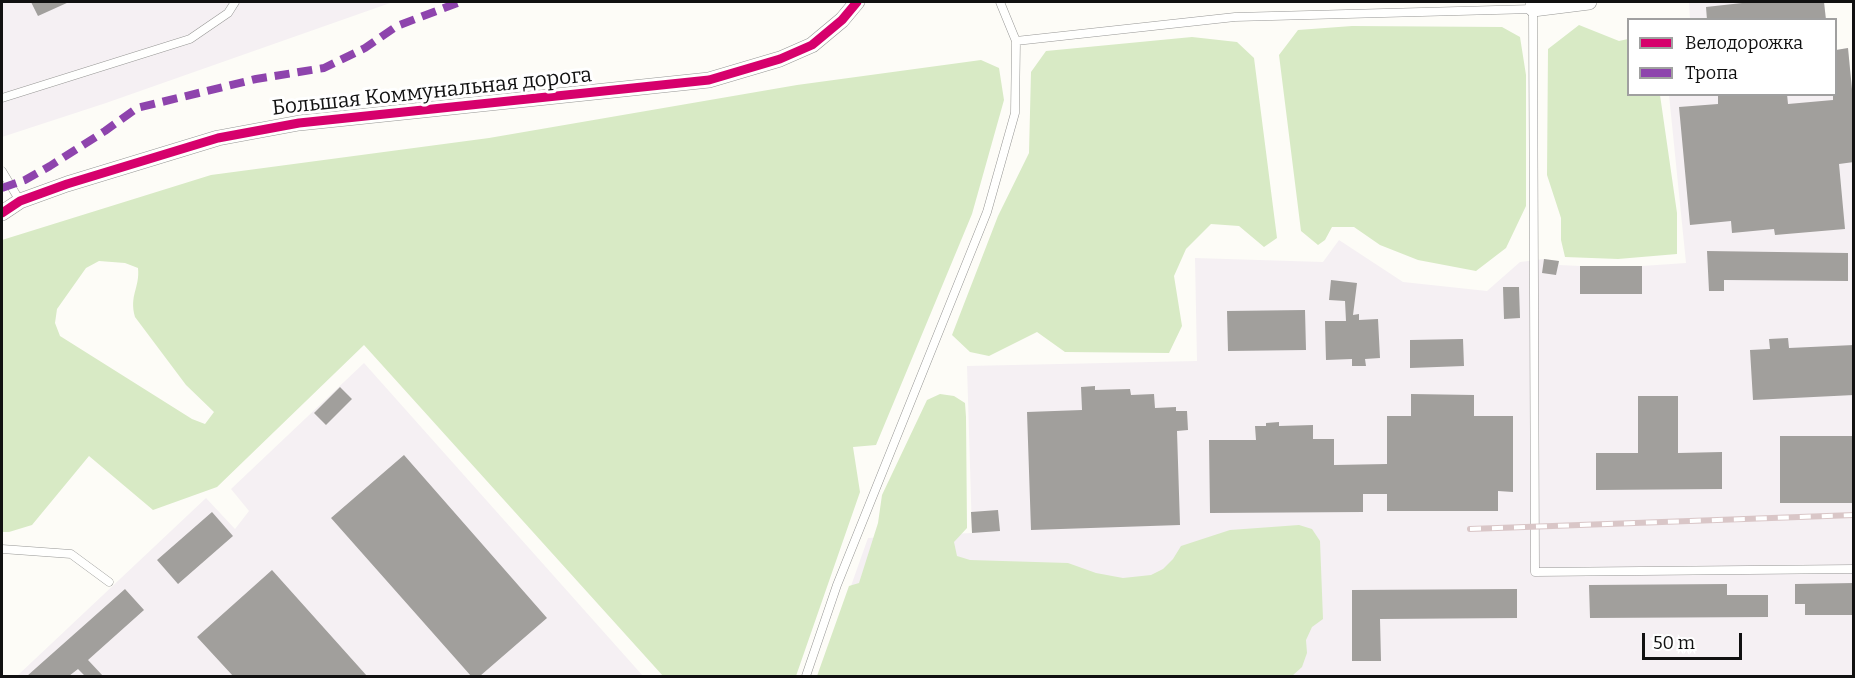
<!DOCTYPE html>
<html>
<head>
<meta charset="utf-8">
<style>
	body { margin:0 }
	#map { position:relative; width:1855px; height:678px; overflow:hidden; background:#fdfcf7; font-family:Bitter,serif }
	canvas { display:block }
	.frame { position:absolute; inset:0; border:3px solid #111; pointer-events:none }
	.legend { position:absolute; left:1627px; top:18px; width:210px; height:78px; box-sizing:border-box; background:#fff; border:2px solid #a0a0a0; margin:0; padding:8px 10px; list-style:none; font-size:18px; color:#111 }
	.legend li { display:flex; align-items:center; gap:12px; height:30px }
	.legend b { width:30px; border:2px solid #a0a0a0 }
	.scale { position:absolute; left:1642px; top:633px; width:100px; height:27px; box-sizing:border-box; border:3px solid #111; border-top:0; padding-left:8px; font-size:18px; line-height:21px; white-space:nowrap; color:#111; -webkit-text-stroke:4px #fff; paint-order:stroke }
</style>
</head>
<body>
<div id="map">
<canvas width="1855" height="678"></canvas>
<div class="frame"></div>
<ul class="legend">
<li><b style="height:8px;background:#d6006c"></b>Велодорожка</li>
<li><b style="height:8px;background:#8e44ad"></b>Тропа</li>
</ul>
<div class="scale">50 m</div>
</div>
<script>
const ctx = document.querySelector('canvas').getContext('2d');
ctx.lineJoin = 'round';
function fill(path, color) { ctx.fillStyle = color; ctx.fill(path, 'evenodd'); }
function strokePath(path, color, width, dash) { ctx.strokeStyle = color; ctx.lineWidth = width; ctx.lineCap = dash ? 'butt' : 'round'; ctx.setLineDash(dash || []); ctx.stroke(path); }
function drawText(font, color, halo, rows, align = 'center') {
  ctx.font = font + ' Bitter,serif'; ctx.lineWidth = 6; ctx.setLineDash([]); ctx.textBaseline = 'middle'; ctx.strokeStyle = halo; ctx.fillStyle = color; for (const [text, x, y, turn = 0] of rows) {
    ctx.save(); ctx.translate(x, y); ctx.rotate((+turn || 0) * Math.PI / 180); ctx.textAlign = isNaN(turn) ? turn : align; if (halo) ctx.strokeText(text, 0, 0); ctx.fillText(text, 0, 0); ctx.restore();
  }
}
const industrial = new Path2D(`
	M 2,2 L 393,2 L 106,103 L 2,137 Z
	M 1689,2 L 1824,2 L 1826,19 L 1690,19 Z
	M 1848,48 L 1854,110 L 1853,676 L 819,676 L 868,538 L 972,533 L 967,366 L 1197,361 L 1195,258 L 1323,262 L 1339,240 L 1403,282 L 1487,291 L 1520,262 L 1544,259 L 1559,261 L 1559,265 L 1580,266 L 1642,266 L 1686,263 L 1669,95 L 1836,94 L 1836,50 Z
	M 364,363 L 643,676 L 17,676 L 206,498 L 235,529 L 249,511 L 231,489 Z`);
const forest = new Path2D(`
	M 1579,25 L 1619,41 L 1628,39 L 1628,94 L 1660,95 L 1677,213 L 1677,254 L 1618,259 L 1565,257 L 1561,240 L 1561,218 L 1547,175 L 1548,49 Z
	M 1352,26 L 1502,27 L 1520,37 L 1526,75 L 1526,206 L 1506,248 L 1476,271 L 1418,260 L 1380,245 L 1354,227 L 1332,227 L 1325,240 L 1318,245 L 1301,231 L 1279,55 L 1298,30 Z
	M 1192,37 L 1237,42 L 1254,58 L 1277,238 L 1264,247 L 1239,226 L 1211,224 L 1186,249 L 1174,276 L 1182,326 L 1169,353 L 1065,352 L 1037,332 L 989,356 L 970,352 L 952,335 L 998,216 L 1029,153 L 1031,72 L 1046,51 Z
	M 981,60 L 999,68 L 1004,100 L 972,214 L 876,445 L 853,447 L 860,492 L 796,676 L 663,676 L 364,345 L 217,487 L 153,510 L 89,456 L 32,525 L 9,532 L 2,532 L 2,240 L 211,175 L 489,138 L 797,85 ZM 99,261 L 125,263 L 138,268 C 140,288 129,295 135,317 L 186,385 L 214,412 L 205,424 L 192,419 L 60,336 L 55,323 L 57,309 L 86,268 Z
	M 940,394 L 954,396 L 965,403 L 966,417 L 967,528 L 954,542 L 957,556 L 970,560 L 1068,563 L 1096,573 L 1123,578 L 1151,575 L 1163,569 L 1173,559 L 1181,546 L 1230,530 L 1299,525 L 1312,529 L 1320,541 L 1323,619 L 1312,627 L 1306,640 L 1307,653 L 1302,667 L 1292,676 L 817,676 L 849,586 L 859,583 L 878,523 L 882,495 L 927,400 Z`);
const building = new Path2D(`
	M 31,2 L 69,2 L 38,16 Z
	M 1751,2 L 1824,2 L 1826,20 L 1707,20 L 1706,7 Z
	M 1848,48 L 1854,110 L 1854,162 L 1839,164 L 1845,229 L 1775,235 L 1774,229 L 1732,233 L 1731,221 L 1690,225 L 1679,107 L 1718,104 L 1718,94 L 1787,94 L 1788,104 L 1833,100 L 1833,94 L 1836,94 L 1836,50 Z
	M 1707,251 L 1848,253 L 1848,281 L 1724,280 L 1724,291 L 1709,291 Z
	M 1544,259 L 1559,261 L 1556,275 L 1542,273 Z
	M 1580,266 L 1642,266 L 1642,294 L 1580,294 Z
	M 1331,280 L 1357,283 L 1353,315 L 1359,314 L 1359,320 L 1378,319 L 1380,358 L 1365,359 L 1366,366 L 1352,366 L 1352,359 L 1326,360 L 1325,321 L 1346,321 L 1345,301 L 1329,300 Z
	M 1503,287 L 1519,287 L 1520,318 L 1504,319 Z
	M 1305,310 L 1306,350 L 1228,351 L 1227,311 Z
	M 1788,338 L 1789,348 L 1854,345 L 1854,395 L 1753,400 L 1750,350 L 1770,349 L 1769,339 Z
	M 1463,339 L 1464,366 L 1410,368 L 1410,340 Z
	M 1095,386 L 1095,390 L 1130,389 L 1131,395 L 1154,394 L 1155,408 L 1176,407 L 1176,411 L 1187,411 L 1188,430 L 1177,431 L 1180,525 L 1031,530 L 1027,412 L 1082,410 L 1081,387 Z
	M 340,387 L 352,399 L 326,425 L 314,413 Z
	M 1411,394 L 1474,395 L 1474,416 L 1513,416 L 1513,492 L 1498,491 L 1498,511 L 1387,511 L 1387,494 L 1363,494 L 1363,512 L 1210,513 L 1209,440 L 1256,440 L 1255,426 L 1266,426 L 1266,423 L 1279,422 L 1279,426 L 1313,425 L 1313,439 L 1334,439 L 1334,465 L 1387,464 L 1387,416 L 1411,416 Z
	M 1638,396 L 1678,396 L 1678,453 L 1722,452 L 1722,489 L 1596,490 L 1596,453 L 1638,453 Z
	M 1780,436 L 1854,436 L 1854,503 L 1780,503 Z
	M 404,455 L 547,618 L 480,676 L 471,676 L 331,518 Z
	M 998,510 L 1000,531 L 972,533 L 971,512 Z
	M 212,512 L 233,536 L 178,584 L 157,560 Z
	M 272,570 L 367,676 L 233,676 L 197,637 Z
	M 1854,583 L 1854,615 L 1805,615 L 1805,604 L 1795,604 L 1795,584 Z
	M 1727,584 L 1727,595 L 1768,595 L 1768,617 L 1590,618 L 1589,585 Z
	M 125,589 L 144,610 L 88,660 L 103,676 L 85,676 L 78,669 L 69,676 L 27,676 Z
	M 1517,589 L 1517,618 L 1380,619 L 1381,661 L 1352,661 L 1352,590 Z`);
const lane = new Path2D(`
	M 1016,41 L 1235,17 L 1533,9 L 1535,572 L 1854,569
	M 2,98 L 190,39 L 228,13 L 235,2
	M 2,171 L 20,201
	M 2,549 L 71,554 L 109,582
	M 806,676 L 837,585 L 987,212 L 1015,113 L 1016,41 L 1000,2`);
const street = new Path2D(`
	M 1533,2 L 1533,9 L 1589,2
	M 2,213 L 20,201 L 67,184 L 218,138 L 299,123 L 709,80 L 780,59 L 812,45 L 842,20 L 857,2`);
const rail = new Path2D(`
	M 1470,529 L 1854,515`);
const quiet = new Path2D(`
	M 2,188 L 25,180 L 50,166 L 105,131 L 137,108 L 256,79 L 324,68 L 365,48 L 397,26 L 460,2`);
const cycleway = new Path2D(`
	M 2,213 L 20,201 L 67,184 L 218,138 L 299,123 L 709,80 L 780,59 L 812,45 L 842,20 L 857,2`);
const streetNames = [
	["Большая Коммунальная дорога",432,92,-6]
];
fill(industrial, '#f5f0f3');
fill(forest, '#d8eac5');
fill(building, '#a19f9c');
strokePath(lane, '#979795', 9);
strokePath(street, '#979795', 16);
strokePath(lane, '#fffffe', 8);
strokePath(street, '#fffffe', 15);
strokePath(rail, '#d9c6c7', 6);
strokePath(rail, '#fff', 4, [11]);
strokePath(quiet, '#8e44ad', 8, [15, 8]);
strokePath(cycleway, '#d6006c', 9);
drawText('21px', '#111', '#fff', streetNames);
</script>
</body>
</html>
